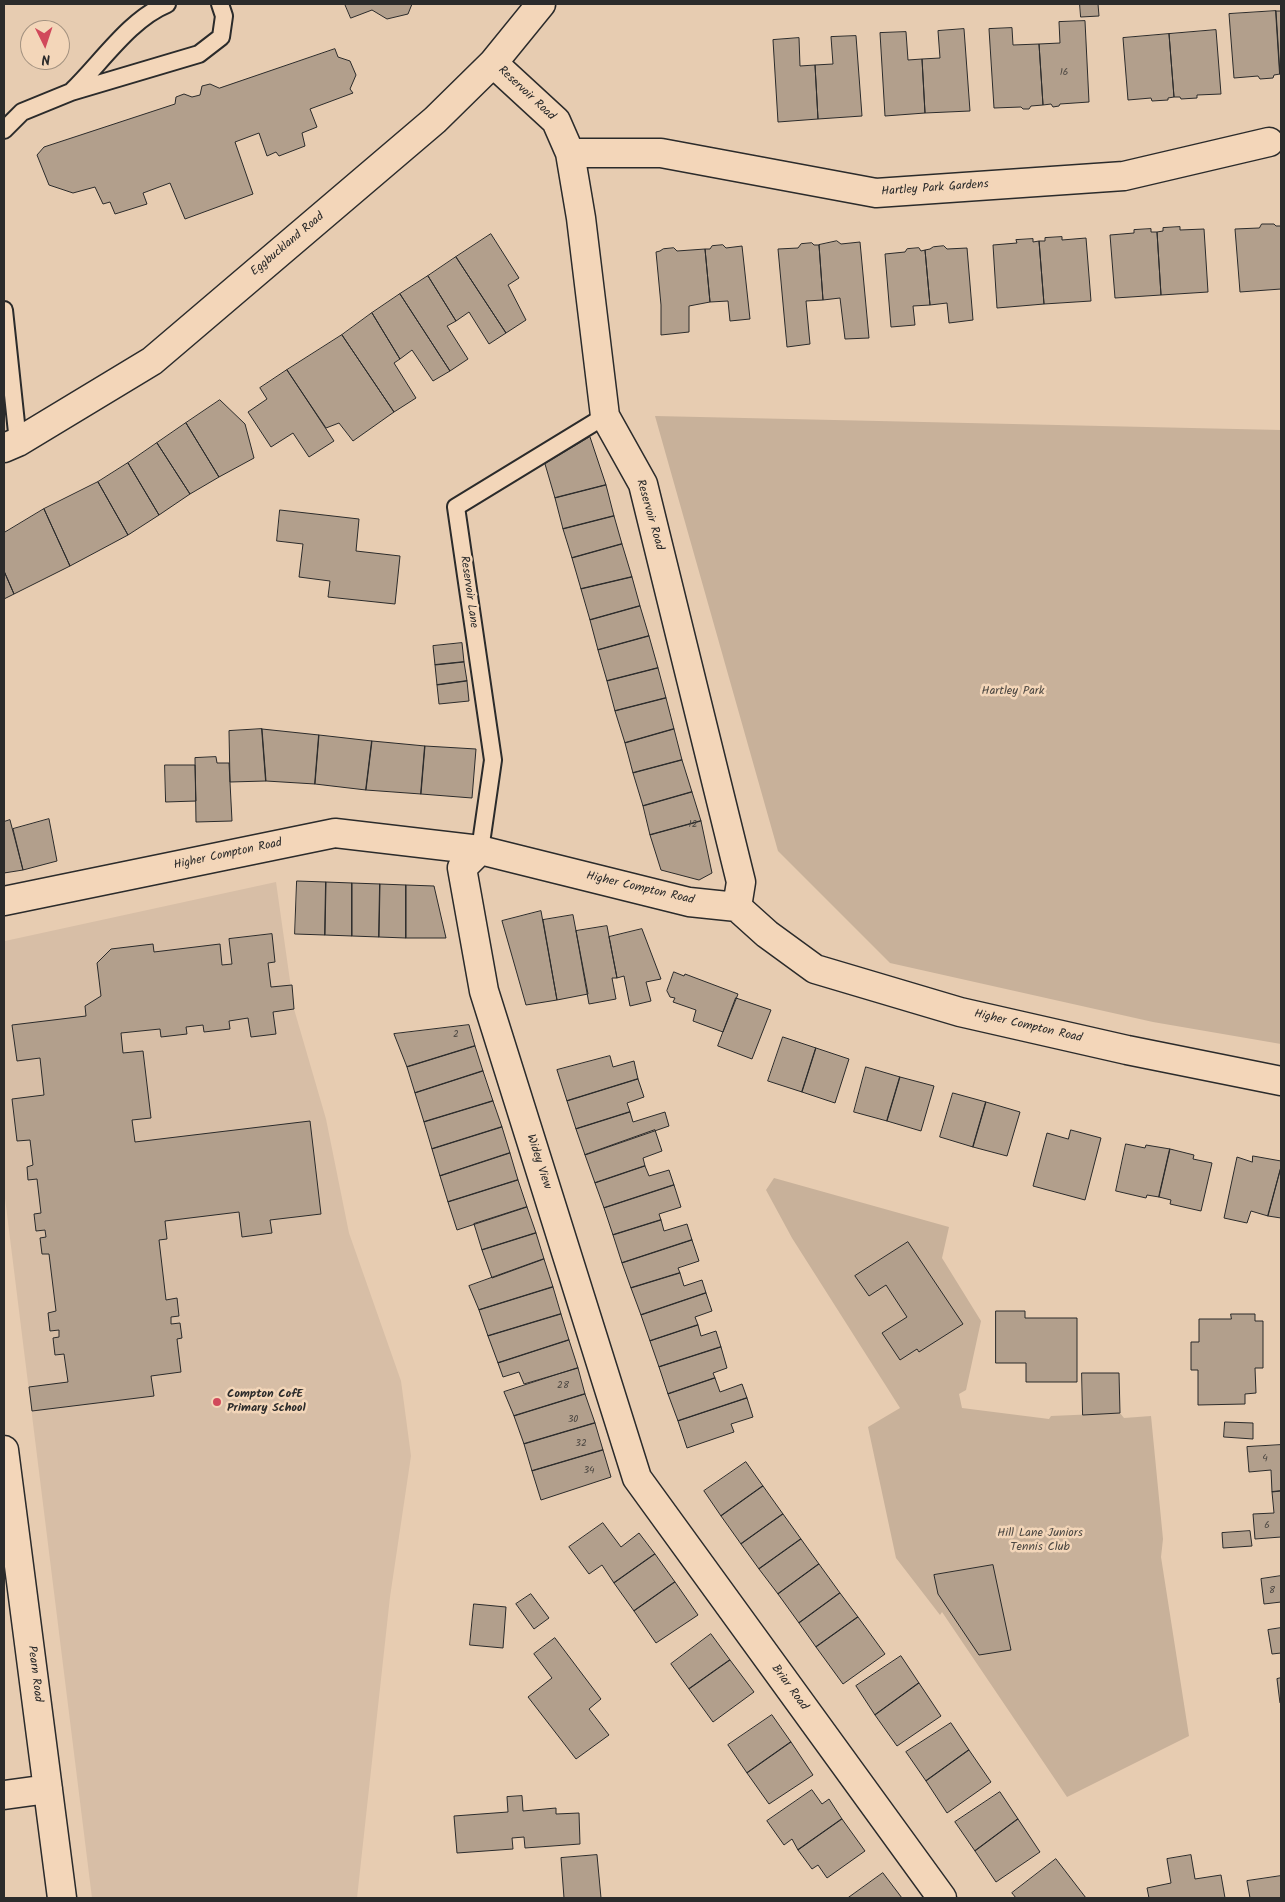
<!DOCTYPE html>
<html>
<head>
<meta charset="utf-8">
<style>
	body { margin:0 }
	#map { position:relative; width:1285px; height:1902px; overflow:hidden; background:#e7ccb1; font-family:Kalam,sans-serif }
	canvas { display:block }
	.frame { position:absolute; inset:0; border:5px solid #2b2b2b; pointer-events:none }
	.north { position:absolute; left:20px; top:20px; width:50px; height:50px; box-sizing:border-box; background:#f3d6b9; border:1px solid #a39280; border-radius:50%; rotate:176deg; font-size:14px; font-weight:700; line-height:20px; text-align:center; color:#2b2b2b }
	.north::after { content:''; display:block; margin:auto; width:18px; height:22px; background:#d1495b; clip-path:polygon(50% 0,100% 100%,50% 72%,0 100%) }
</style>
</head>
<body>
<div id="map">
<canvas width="1285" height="1902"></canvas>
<div class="frame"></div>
<div class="north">N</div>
</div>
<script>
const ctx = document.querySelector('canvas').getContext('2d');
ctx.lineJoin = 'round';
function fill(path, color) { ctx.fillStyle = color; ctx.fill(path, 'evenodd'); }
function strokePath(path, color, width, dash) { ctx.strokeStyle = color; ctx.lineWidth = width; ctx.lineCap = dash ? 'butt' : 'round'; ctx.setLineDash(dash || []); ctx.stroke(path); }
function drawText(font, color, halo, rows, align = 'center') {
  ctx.font = font + ' Kalam,sans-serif'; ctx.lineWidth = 5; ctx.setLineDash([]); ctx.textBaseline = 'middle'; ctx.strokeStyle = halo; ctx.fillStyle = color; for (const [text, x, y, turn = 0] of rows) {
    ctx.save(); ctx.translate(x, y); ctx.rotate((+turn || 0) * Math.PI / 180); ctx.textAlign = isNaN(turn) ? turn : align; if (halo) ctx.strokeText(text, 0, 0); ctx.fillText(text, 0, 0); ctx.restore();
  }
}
const built = new Path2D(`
	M 276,882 L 294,1009 L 326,1119 L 349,1233 L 401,1381 L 411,1456 L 390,1597 L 357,1898 L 92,1898 L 4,1190 L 4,943 L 5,941 Z`);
const green = new Path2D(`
	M 655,416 L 1281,430 L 1281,1044 L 1153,1022 L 890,963 L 778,851 Z
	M 774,1178 L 949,1227 L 942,1258 L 981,1321 L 966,1390 L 959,1394 L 962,1408 L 1049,1419 L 1051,1416 L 1120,1413 L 1124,1418 L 1151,1416 L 1163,1539 L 1161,1557 L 1189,1736 L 1067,1797 L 942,1612 L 940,1615 L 896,1558 L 868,1427 L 900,1408 L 792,1238 L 766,1190 Z`);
const building = new Path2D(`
	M 345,4 L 412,4 L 408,14 L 387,19 L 372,10 L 351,18 Z
	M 1080,4 L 1098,4 L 1099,16 L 1081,17 Z
	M 1276,11 L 1280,74 L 1274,75 L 1273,78 L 1260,79 L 1258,76 L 1234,78 L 1229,14 Z
	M 1276,11 L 1281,11 L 1281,74 L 1280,74 Z
	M 1085,21 L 1089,102 L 1060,104 L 1059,106 L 1053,107 L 1051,104 L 1043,105 L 1039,44 L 1060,43 L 1059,22 Z
	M 1012,28 L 1013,45 L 1039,44 L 1043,105 L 1031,106 L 1029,109 L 1023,109 L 1021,107 L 994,108 L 989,29 Z
	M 964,29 L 970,111 L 925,113 L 922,59 L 940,58 L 938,31 Z
	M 1216,30 L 1221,94 L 1197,95 L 1197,98 L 1181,99 L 1180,97 L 1174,97 L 1169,34 Z
	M 906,32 L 908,60 L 922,59 L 925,113 L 885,116 L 880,33 Z
	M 1169,34 L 1174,97 L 1168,98 L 1168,100 L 1152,101 L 1151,98 L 1128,100 L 1123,38 Z
	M 856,36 L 862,116 L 818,119 L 815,65 L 833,64 L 831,37 Z
	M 799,38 L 800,66 L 815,65 L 818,119 L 778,122 L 773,40 Z
	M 335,49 L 338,57 L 350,61 L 356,75 L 350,89 L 353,93 L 310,109 L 317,127 L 302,133 L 305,146 L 279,156 L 276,152 L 267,156 L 259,133 L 235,142 L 253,194 L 185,219 L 170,183 L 143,193 L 147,204 L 115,214 L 110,202 L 103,204 L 95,187 L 73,193 L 49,185 L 37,155 L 44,147 L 175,104 L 176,97 L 184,94 L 192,97 L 200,95 L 202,86 L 210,84 L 219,88 Z
	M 1262,224 L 1274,224 L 1276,226 L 1281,226 L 1281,289 L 1240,292 L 1235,229 L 1259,228 Z
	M 1180,227 L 1180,230 L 1204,229 L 1208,292 L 1161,295 L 1157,232 L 1163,231 L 1163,228 Z
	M 1151,229 L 1151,232 L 1157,232 L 1161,295 L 1115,298 L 1110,235 L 1134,233 L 1134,230 Z
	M 491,234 L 519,278 L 508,285 L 526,320 L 506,333 L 456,257 Z
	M 1062,237 L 1062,240 L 1086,238 L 1091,301 L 1044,304 L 1039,241 L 1045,241 L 1045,238 Z
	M 1033,239 L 1033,242 L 1039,241 L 1044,304 L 997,308 L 993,245 L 1017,243 L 1016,240 Z
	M 837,241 L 841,244 L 860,242 L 869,338 L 845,339 L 840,298 L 823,300 L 819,245 Z
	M 812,243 L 814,245 L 819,245 L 823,300 L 806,301 L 810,344 L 787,347 L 778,249 L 798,248 L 801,244 Z
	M 723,245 L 726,248 L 742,246 L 750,319 L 730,321 L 728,301 L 710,302 L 705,249 L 710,249 L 712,246 Z
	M 944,246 L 947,249 L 967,248 L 973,320 L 949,323 L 947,303 L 930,305 L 925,250 L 930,249 L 933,247 Z
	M 674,248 L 677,251 L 705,249 L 710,302 L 689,306 L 689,332 L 661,335 L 661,305 L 656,252 L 660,251 L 663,249 Z
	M 919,248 L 921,251 L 925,250 L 930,305 L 913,306 L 915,325 L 891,327 L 885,254 L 905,252 L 907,249 Z
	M 456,257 L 506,333 L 489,344 L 469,312 L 456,321 L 428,276 Z
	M 428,276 L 456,321 L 447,326 L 468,359 L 450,371 L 400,294 Z
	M 400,294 L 450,371 L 433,381 L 412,350 L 400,359 L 372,313 Z
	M 372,313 L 400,359 L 394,363 L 416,398 L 394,412 L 342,335 Z
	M 342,335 L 394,412 L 353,441 L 339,423 L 326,428 L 287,370 Z
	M 287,370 L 334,441 L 309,457 L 293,433 L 271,447 L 248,412 L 267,399 L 260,388 Z
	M 220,400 L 245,424 L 254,458 L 219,477 L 186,423 Z
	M 186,423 L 219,477 L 190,494 L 157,443 Z
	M 590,437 L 606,485 L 555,498 L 545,464 Z
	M 157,443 L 190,494 L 159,515 L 128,463 Z
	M 128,463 L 159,515 L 128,535 L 98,482 Z
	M 98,482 L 128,535 L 70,566 L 44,509 Z
	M 606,485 L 614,516 L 563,529 L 555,498 Z
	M 44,509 L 70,566 L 14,594 L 4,571 L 4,533 Z
	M 280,510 L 359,519 L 356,551 L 400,556 L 395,604 L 328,597 L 330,581 L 299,577 L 303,544 L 277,541 Z
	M 614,516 L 622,544 L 572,558 L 563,529 Z
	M 622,544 L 632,577 L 581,589 L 572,558 Z
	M 4,571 L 14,594 L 4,599 Z
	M 632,577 L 640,606 L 590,620 L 581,589 Z
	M 640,606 L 649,636 L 598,650 L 590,620 Z
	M 649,636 L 658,668 L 607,681 L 598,650 Z
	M 462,643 L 464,662 L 435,665 L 433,646 Z
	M 464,662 L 467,681 L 437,685 L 435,665 Z
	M 658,668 L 666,698 L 615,711 L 607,681 Z
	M 467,681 L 469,701 L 439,704 L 437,685 Z
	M 666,698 L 674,729 L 625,743 L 615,711 Z
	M 262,729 L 266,781 L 230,782 L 229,731 Z
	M 262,729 L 319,735 L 315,784 L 266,781 Z
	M 674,729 L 682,760 L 633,773 L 625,743 Z
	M 319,735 L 372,741 L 366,790 L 315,784 Z
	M 372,741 L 425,746 L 421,794 L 366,790 Z
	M 425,746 L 476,749 L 472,798 L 421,794 Z
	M 216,757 L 217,763 L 229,763 L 232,821 L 196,822 L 195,758 Z
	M 682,760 L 692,792 L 643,806 L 633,773 Z
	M 165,765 L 195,765 L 196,801 L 166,802 Z
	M 692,792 L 701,821 L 650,835 L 643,806 Z
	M 49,819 L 57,861 L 23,870 L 13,829 Z
	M 10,820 L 23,870 L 4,873 L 4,822 Z
	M 701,821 L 712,873 L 699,880 L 661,870 L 650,835 Z
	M 297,881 L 326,882 L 325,935 L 295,934 Z
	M 326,882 L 352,883 L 352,936 L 325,935 Z
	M 352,883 L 380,884 L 379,937 L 352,936 Z
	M 380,884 L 406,885 L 406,938 L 379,937 Z
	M 406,885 L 434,886 L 446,938 L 406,938 Z
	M 541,911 L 557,1000 L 526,1005 L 502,921 Z
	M 573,915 L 588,994 L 557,1000 L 543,920 Z
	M 607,926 L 617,978 L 612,978 L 616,999 L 589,1004 L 576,931 Z
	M 642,929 L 661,979 L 646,982 L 651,1001 L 630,1006 L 624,976 L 617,978 L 609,937 Z
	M 272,934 L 275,962 L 268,963 L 271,987 L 292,985 L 294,1009 L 273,1012 L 276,1034 L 251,1037 L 248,1018 L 229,1021 L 230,1029 L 204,1032 L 203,1025 L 186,1027 L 187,1034 L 161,1037 L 160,1029 L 121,1033 L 123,1053 L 143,1051 L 151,1118 L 132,1120 L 135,1142 L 310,1121 L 321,1214 L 270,1220 L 272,1233 L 242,1237 L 239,1212 L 165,1221 L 167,1239 L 159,1240 L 166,1300 L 177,1298 L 179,1316 L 171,1317 L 171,1324 L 180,1323 L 182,1338 L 177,1339 L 181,1372 L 151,1376 L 154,1396 L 32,1411 L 29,1387 L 68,1382 L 64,1354 L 55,1355 L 53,1338 L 59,1337 L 59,1330 L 50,1331 L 48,1313 L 56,1311 L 49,1254 L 42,1254 L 40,1238 L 46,1237 L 45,1230 L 36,1231 L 34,1214 L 41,1213 L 37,1179 L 28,1180 L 27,1167 L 33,1165 L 30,1140 L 17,1141 L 12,1099 L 44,1095 L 40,1058 L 17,1061 L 12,1025 L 86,1016 L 85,1006 L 101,996 L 97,963 L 111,949 L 153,944 L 154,952 L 220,944 L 222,965 L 232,964 L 229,939 Z
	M 674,972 L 684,976 L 685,974 L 738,994 L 723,1032 L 693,1021 L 696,1010 L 673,1002 L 675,998 L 670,997 L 667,991 Z
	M 736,998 L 771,1010 L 752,1059 L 718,1046 Z
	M 469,1025 L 475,1046 L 407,1067 L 394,1034 Z
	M 783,1037 L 816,1048 L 802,1092 L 768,1081 Z
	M 475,1046 L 483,1071 L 415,1093 L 407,1067 Z
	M 816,1048 L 849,1059 L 835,1103 L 802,1092 Z
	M 610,1056 L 613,1067 L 634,1061 L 638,1079 L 567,1101 L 557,1070 Z
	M 866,1067 L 900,1077 L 887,1121 L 854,1112 Z
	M 483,1071 L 493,1101 L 424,1122 L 415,1093 Z
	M 900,1077 L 934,1086 L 921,1131 L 887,1121 Z
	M 638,1079 L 644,1097 L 627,1103 L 630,1112 L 576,1129 L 567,1101 Z
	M 953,1093 L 986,1102 L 973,1147 L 940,1137 Z
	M 493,1101 L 502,1127 L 432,1149 L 424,1122 Z
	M 986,1102 L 1020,1112 L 1007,1156 L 973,1147 Z
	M 630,1112 L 633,1122 L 665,1112 L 669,1126 L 585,1155 L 576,1129 Z
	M 502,1127 L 510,1153 L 440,1176 L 432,1149 Z
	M 655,1130 L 662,1151 L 643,1158 L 645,1166 L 595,1183 L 585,1155 Z
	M 1071,1130 L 1101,1138 L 1085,1200 L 1033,1186 L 1047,1133 L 1068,1139 Z
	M 1126,1144 L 1145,1148 L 1146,1145 L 1170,1149 L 1159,1197 L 1147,1195 L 1146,1198 L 1116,1191 Z
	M 1170,1149 L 1194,1155 L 1193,1159 L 1212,1163 L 1201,1211 L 1170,1204 L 1171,1200 L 1159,1197 Z
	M 510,1153 L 518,1180 L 448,1202 L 440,1176 Z
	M 1253,1156 L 1281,1161 L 1281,1167 L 1268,1216 L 1251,1211 L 1247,1223 L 1224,1218 L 1237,1157 L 1252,1162 Z
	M 645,1166 L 649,1176 L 669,1170 L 674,1185 L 604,1208 L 595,1183 Z
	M 1281,1167 L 1281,1218 L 1268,1216 Z
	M 518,1180 L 527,1207 L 457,1230 L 448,1202 Z
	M 674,1185 L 681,1207 L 659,1214 L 661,1220 L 613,1235 L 604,1208 Z
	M 527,1207 L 536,1233 L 482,1250 L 474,1224 Z
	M 661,1220 L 664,1231 L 687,1224 L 692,1240 L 622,1263 L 613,1235 Z
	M 536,1233 L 544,1259 L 492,1278 L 482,1250 Z
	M 692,1240 L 699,1261 L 678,1268 L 680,1273 L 631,1288 L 622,1263 Z
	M 908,1242 L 963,1324 L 919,1352 L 917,1349 L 900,1360 L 882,1333 L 907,1317 L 886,1285 L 869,1296 L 855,1276 Z
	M 544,1259 L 553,1287 L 479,1310 L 469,1286 Z
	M 680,1273 L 684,1286 L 702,1280 L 706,1293 L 641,1315 L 631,1288 Z
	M 553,1287 L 561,1314 L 488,1336 L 479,1310 Z
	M 706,1293 L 712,1311 L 695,1317 L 698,1325 L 650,1341 L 641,1315 Z
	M 996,1311 L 1025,1311 L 1025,1318 L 1077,1318 L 1077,1382 L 1026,1382 L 1026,1363 L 996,1363 Z
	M 561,1314 L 569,1340 L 498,1363 L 488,1336 Z
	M 1231,1314 L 1255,1314 L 1255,1321 L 1263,1321 L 1263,1368 L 1255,1368 L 1256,1393 L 1245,1394 L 1245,1404 L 1198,1405 L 1198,1370 L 1191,1370 L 1191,1342 L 1199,1342 L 1199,1319 L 1231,1319 Z
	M 698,1325 L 701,1336 L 716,1331 L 721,1347 L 659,1367 L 650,1341 Z
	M 569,1340 L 578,1368 L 524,1384 L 519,1372 L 503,1377 L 498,1363 Z
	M 721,1347 L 727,1368 L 713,1373 L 715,1378 L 668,1394 L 659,1367 Z
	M 578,1368 L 585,1394 L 514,1416 L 504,1392 Z
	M 1082,1373 L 1119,1373 L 1120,1413 L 1083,1415 Z
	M 715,1378 L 720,1392 L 742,1384 L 747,1398 L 678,1421 L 668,1394 Z
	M 585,1394 L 595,1423 L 524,1444 L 514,1416 Z
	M 747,1398 L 753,1417 L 731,1424 L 734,1432 L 687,1448 L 678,1421 Z
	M 1225,1422 L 1253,1423 L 1253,1439 L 1224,1437 Z
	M 595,1423 L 603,1450 L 532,1471 L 524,1444 Z
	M 1281,1445 L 1281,1491 L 1272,1492 L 1271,1470 L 1249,1472 L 1247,1447 Z
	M 603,1450 L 611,1477 L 541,1500 L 532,1471 Z
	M 746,1462 L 763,1486 L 721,1516 L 704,1491 Z
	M 763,1486 L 783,1514 L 741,1544 L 721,1516 Z
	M 1281,1491 L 1281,1537 L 1255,1539 L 1253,1514 L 1274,1513 L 1272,1492 Z
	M 783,1514 L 801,1539 L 759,1569 L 741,1544 Z
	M 603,1523 L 621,1547 L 639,1533 L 655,1554 L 614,1583 L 602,1565 L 589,1574 L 569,1547 Z
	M 1250,1531 L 1252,1546 L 1223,1548 L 1222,1533 Z
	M 801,1539 L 819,1564 L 778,1594 L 759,1569 Z
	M 655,1554 L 675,1582 L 634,1611 L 614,1583 Z
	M 819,1564 L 840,1593 L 799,1623 L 778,1594 Z
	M 993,1565 L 1011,1650 L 979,1655 L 938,1594 L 934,1575 Z
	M 1281,1576 L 1281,1602 L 1264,1604 L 1261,1579 Z
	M 675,1582 L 698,1615 L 656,1643 L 634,1611 Z
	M 840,1593 L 858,1617 L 816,1647 L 799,1623 Z
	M 531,1594 L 549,1618 L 534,1629 L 516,1604 Z
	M 474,1604 L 506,1607 L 503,1648 L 470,1645 Z
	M 858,1617 L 885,1654 L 843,1684 L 816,1647 Z
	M 1281,1628 L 1281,1653 L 1272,1654 L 1268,1630 Z
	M 711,1634 L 730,1660 L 689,1689 L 671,1664 Z
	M 555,1638 L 601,1699 L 589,1709 L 609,1735 L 576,1759 L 528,1697 L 552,1678 L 534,1654 Z
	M 901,1656 L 919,1683 L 875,1715 L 856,1686 Z
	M 730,1660 L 754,1692 L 713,1722 L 689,1689 Z
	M 1281,1678 L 1281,1703 L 1280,1703 L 1277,1679 Z
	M 919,1683 L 941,1716 L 897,1746 L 875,1715 Z
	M 772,1715 L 791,1742 L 747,1773 L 728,1745 Z
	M 951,1723 L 969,1750 L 926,1781 L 906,1752 Z
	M 791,1742 L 813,1775 L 769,1804 L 747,1773 Z
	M 969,1750 L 991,1782 L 947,1813 L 926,1781 Z
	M 812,1790 L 822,1804 L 829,1799 L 842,1819 L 798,1850 L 792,1839 L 784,1845 L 767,1821 Z
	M 1000,1792 L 1018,1819 L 975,1851 L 955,1822 Z
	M 522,1796 L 523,1811 L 556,1808 L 556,1814 L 579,1813 L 580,1844 L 525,1848 L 524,1837 L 512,1838 L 513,1849 L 457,1853 L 454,1816 L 508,1812 L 507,1797 Z
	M 842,1819 L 865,1851 L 827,1878 L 818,1865 L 812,1869 L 798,1850 Z
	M 1018,1819 L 1040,1852 L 996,1882 L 975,1851 Z
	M 597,1855 L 601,1898 L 564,1898 L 561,1858 Z
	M 1191,1855 L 1195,1879 L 1221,1875 L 1225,1898 L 1149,1898 L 1147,1888 L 1171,1883 L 1167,1859 Z
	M 1056,1859 L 1086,1898 L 1016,1898 L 1012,1893 Z
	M 883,1873 L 902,1898 L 848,1898 Z
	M 1281,1876 L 1281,1898 L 1250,1898 L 1247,1881 Z`);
const lane = new Path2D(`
	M 72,91 C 101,63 130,19 167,4
	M 4,130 L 22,112 L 71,92 L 199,54 L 221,37 L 224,16 L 220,4
	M 4,310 L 18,442
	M 480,850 L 493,760 L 456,507 L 605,416`);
const street = new Path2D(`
	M 493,63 L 556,121 L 570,153 L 581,218 L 605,416 L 643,484 L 741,882 L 737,907
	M 570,153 L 661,153 L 876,193 L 1124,176 L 1269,142
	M 4,448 L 18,442 L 152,361 L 435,120 L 493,63 L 541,4
	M 480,850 L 462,868 L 484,991 L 637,1478 L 942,1898
	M 4,901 L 335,833 L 480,850 L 689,902 L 737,907 L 767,934 L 815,969 L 960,1012 L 1127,1050 L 1281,1081
	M 4,1450 L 62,1898
	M 4,1795 L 48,1789`);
const markers = [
	[217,1402,5,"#d1495b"]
];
const numberNames = [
	["16",1064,73],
	["12",693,825],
	["2",456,1035],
	["28",563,1386],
	["30",573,1420],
	["32",581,1444],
	["4",1265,1459],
	["34",589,1471],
	["6",1267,1526],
	["8",1272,1591]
];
const streetNames = [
	["Reservoir Road",526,94,43],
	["Hartley Park Gardens",935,189,-4],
	["Eggbuckland Road",288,245,-40],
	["Reservoir Road",649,515,74],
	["Reservoir Lane",468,592,82],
	["Higher Compton Road",228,855,-12],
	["Higher Compton Road",640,889,13],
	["Higher Compton Road",1028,1027,13],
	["Widey View",538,1162,72],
	["Pearn Road",34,1674,83],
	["Briar Road",789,1688,54]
];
const parkNames = [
	["Hartley Park",1013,692],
	["Hill Lane Juniors",1040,1534],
	["Tennis Club",1040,1548]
];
const poiNames = [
	["Compton CofE",227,1395],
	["Primary School",227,1409]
];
fill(built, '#d7bea6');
fill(green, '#c8b19a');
fill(building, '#b29f8c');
strokePath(building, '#2b2b2b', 1);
strokePath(lane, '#2b2b2b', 20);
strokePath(street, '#2b2b2b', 31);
strokePath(lane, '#f3d6b9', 16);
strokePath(street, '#f3d6b9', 28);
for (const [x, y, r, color] of markers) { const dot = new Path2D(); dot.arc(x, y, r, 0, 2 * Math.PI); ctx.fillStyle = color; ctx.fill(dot); strokePath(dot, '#f3d6b9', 2); }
drawText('10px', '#4d4843', null, numberNames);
drawText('12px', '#2b2b2b', '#f3d6b9', streetNames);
drawText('12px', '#4a4641', '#f3d6b9', parkNames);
drawText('bold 12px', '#2b2b2b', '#f3d6b9', poiNames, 'left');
</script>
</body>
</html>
